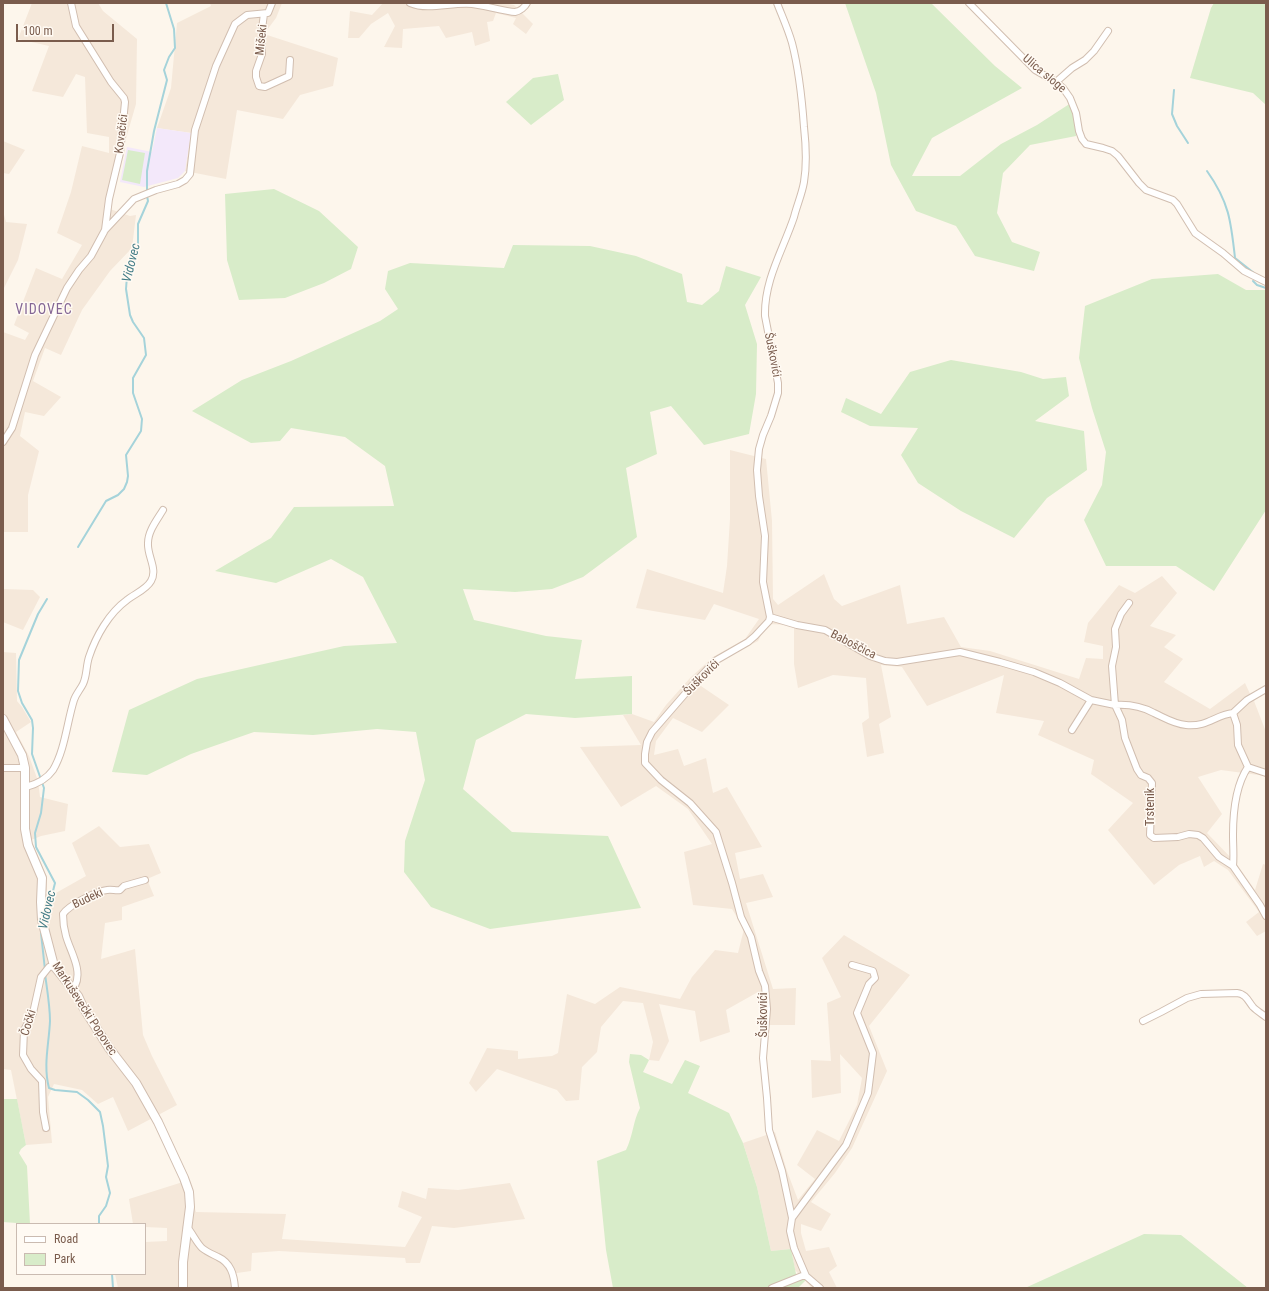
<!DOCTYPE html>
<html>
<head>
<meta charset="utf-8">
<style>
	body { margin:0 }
	#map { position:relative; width:1269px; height:1291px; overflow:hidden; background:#fdf6ec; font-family:"Roboto Condensed",sans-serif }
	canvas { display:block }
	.frame { position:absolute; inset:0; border:4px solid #7a5c4d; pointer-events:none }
	.legend { position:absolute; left:16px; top:1223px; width:130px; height:52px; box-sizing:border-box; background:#fffaf3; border:1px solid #cabbb1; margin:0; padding:5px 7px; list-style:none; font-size:12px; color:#7a5c4d }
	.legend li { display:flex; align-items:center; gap:8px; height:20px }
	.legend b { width:20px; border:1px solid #cabbb1 }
	.scale { position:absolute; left:16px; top:24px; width:98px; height:18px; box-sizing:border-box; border:2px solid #7a5c4d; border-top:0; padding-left:5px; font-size:12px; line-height:14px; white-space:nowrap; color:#7a5c4d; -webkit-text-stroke:3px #fffaf3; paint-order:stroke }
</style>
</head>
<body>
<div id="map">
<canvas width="1269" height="1291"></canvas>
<div class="frame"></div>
<ul class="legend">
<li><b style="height:5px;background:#fff"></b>Road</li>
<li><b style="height:11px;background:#d8ecc9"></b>Park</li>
</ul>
<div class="scale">100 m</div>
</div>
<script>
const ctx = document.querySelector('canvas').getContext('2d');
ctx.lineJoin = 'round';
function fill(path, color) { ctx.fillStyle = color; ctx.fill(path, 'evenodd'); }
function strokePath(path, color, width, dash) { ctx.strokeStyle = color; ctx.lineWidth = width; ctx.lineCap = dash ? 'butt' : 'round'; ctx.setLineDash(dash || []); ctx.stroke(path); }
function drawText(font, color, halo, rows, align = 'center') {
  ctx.font = font + ' "Roboto Condensed",sans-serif'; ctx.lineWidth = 3; ctx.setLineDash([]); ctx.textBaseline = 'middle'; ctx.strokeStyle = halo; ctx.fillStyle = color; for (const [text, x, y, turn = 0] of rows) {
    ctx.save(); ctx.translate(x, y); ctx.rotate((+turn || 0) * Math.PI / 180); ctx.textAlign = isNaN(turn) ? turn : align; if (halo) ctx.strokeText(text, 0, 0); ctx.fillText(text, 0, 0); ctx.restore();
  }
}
const residential = new Path2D(`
	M 32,3 L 98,3 L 103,11 L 137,39 L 136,104 L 123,149 L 110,209 L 130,216 L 136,215 L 132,248 L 110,271 L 82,310 L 61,355 L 45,348 L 33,381 L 61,397 L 44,416 L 25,412 L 20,436 L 39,451 L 28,495 L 28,532 L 3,532 L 3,332 L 25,340 L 29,333 L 14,325 L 36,268 L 62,279 L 82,245 L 57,233 L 71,192 L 82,146 L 109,153 L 109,137 L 87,133 L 85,77 L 76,74 L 63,97 L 32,91 L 49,46 L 18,39 Z
	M 210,3 L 282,3 L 276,18 L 264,34 L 338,58 L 333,86 L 300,95 L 283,119 L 237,110 L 226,179 L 185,171 L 191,133 L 157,128 L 171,88 L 177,23 L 211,6 Z
	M 383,3 L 503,3 L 514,5 L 533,24 L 526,34 L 513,24 L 516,18 L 496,13 L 493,21 L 487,22 L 490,41 L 475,46 L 472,32 L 446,38 L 439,26 L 403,29 L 402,48 L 384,47 L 395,26 L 388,13 L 371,24 L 359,38 L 348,38 L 350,11 L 372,15 Z
	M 3,141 L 25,150 L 9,174 L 3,173 Z
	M 3,211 L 6,222 L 27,224 L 18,260 L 3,290 Z
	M 730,450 L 766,459 L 772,521 L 773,599 L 778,605 L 824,574 L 834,599 L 842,606 L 900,585 L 907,624 L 944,617 L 961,647 L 990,651 L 1079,679 L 1086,658 L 1103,659 L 1103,646 L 1084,642 L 1088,623 L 1119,585 L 1135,593 L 1162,576 L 1177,593 L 1150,626 L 1176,635 L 1164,647 L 1183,659 L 1164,682 L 1210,709 L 1245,683 L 1251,696 L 1266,691 L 1254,701 L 1266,732 L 1266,776 L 1221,770 L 1198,777 L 1222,814 L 1207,833 L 1236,863 L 1255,890 L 1263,864 L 1266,865 L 1266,931 L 1257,936 L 1246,922 L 1259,912 L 1228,870 L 1214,861 L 1204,867 L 1200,856 L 1179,865 L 1154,885 L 1108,830 L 1133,803 L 1091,774 L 1094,760 L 1038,735 L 1044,721 L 996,713 L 1004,675 L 927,706 L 902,667 L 881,665 L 891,717 L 879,724 L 884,753 L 867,757 L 862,723 L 869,718 L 866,678 L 833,675 L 798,688 L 794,664 L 794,625 L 767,624 L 758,641 L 715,664 L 698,684 L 729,705 L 702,732 L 673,718 L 656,741 L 654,755 L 678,749 L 684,766 L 706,758 L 713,793 L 727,787 L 762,847 L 735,853 L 740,879 L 763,874 L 773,897 L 746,903 L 773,989 L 796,988 L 795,1025 L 760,1025 L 758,992 L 726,1010 L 730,1032 L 700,1042 L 695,1011 L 659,1004 L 669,1041 L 659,1061 L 649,1060 L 653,1042 L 643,1003 L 623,1001 L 601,1027 L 597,1052 L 582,1067 L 579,1100 L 566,1101 L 557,1090 L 497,1069 L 476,1092 L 469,1083 L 487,1048 L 518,1051 L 518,1059 L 552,1056 L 558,1053 L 567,994 L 595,1004 L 620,987 L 680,999 L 692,977 L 715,950 L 738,953 L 744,929 L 732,909 L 693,905 L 684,852 L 712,844 L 688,809 L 656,786 L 621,807 L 580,747 L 641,745 L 623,715 L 632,714 L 654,722 L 666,705 L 690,678 L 713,657 L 745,639 L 759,619 L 714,604 L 705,620 L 636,608 L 647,569 L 723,593 L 727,566 L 730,519 Z
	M 3,589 L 33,590 L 40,597 L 23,630 L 3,622 Z
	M 3,652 L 16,653 L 17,701 L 22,707 L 31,722 L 16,732 L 29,756 L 38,781 L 40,797 L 68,804 L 65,831 L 41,836 L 31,840 L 47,877 L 47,898 L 86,876 L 72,843 L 99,826 L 120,847 L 149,844 L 161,873 L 147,879 L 154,896 L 122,907 L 122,920 L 105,923 L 101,959 L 135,949 L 143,1035 L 152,1056 L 177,1105 L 128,1131 L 113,1097 L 98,1104 L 82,1090 L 54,1084 L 48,1097 L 52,1143 L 26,1145 L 11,1070 L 3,1069 Z
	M 844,935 L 910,975 L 869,1026 L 887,1071 L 852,1148 L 835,1173 L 811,1202 L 831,1214 L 821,1231 L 801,1224 L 801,1233 L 806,1251 L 829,1247 L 837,1266 L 829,1272 L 837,1288 L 812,1288 L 795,1270 L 791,1249 L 771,1251 L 757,1187 L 743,1143 L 775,1132 L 787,1171 L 798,1200 L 815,1179 L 797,1165 L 817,1130 L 839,1141 L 857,1105 L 862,1078 L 840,1054 L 841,1093 L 812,1098 L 811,1060 L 831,1061 L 827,1003 L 841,997 L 822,958 Z
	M 186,1181 L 196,1212 L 286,1214 L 282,1239 L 405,1247 L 422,1217 L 398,1207 L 402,1191 L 426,1199 L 428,1188 L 458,1190 L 510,1183 L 525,1219 L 454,1228 L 432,1226 L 420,1263 L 406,1263 L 405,1258 L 279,1251 L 252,1253 L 251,1271 L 230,1274 L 235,1288 L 118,1288 L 115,1274 L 145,1274 L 145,1242 L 167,1241 L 167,1228 L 145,1227 L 145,1224 L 133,1224 L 129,1199 Z`);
const education = new Path2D(`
	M 157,128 L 191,133 L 185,171 L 178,178 L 144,187 L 120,182 L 127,147 L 152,152 Z`);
const green = new Path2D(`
	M 845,3 L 931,3 L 995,66 L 1022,88 L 932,138 L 912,176 L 960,176 L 1001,144 L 1037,125 L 1074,101 L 1076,136 L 1030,145 L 1003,173 L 997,213 L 1012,242 L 1040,252 L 1034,271 L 975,256 L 956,226 L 916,211 L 891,165 L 876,93 Z
	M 1214,3 L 1266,3 L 1266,105 L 1253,93 L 1190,78 L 1211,8 Z
	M 558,74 L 564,100 L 531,125 L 506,102 L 533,78 Z
	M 128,150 L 145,153 L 140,184 L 122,180 Z
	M 274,189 L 319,211 L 358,247 L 351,269 L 324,283 L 285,298 L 239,300 L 227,260 L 225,194 Z
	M 513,245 L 590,246 L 636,256 L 682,274 L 687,302 L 702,305 L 719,291 L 726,266 L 761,277 L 745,305 L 757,344 L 756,394 L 749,434 L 704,445 L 671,406 L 650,412 L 657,454 L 626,468 L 637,537 L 583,577 L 552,589 L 515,592 L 463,589 L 474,620 L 546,636 L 582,640 L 575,679 L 632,676 L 632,714 L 575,718 L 526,714 L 476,740 L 463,789 L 512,832 L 608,836 L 641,908 L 490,929 L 431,907 L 404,872 L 405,841 L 425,780 L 416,732 L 377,729 L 313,735 L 254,732 L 191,754 L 147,775 L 112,772 L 129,710 L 197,679 L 344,646 L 397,643 L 363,577 L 331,559 L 276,583 L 215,571 L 271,538 L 294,507 L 394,506 L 385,466 L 345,437 L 291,428 L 280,441 L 251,443 L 192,411 L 242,380 L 291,361 L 380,321 L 398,309 L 385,289 L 388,271 L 410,263 L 504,268 Z
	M 1218,274 L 1246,290 L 1266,290 L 1266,510 L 1214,591 L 1176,566 L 1106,566 L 1084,520 L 1102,485 L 1106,452 L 1092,408 L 1079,358 L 1085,306 L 1152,279 Z
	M 951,360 L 1021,372 L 1043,379 L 1066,377 L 1069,396 L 1035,421 L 1084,431 L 1087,470 L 1047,498 L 1014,538 L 961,511 L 918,483 L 901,455 L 918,428 L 870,426 L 841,412 L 846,398 L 881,414 L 910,372 Z
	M 630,1054 L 641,1055 L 649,1060 L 643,1072 L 672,1084 L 685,1060 L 700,1066 L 688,1093 L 729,1113 L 743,1143 L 757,1187 L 771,1251 L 791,1249 L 797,1279 L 804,1279 L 806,1280 L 798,1288 L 613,1288 L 606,1250 L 597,1161 L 626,1150 C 633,1136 633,1121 640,1108 L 629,1062 Z
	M 3,1099 L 17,1099 L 26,1145 L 21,1149 L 19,1153 L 27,1166 L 30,1224 L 3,1222 Z
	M 1144,1234 L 1181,1235 L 1248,1288 L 1025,1288 Z`);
const stream = new Path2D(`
	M 1174,90 L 1172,114 L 1177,126 L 1188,143
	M 1207,171 C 1229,202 1231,221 1235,258 L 1254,273
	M 147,191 L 147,171 L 154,131 L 167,80 L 164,70 L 169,57 L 175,48 L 174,29 L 166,3
	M 1253,281 L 1257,285 L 1266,288
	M 78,547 L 106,501 L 118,495 L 124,489 L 127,482 L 128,476 L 126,455 L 141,431 L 142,419 L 133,393 L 133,378 L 146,355 L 144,338 L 133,322 L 130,315 L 126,289 L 127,276 L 133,266 L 138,249 L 138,224 L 148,201 L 147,196
	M 45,917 L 50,903 L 55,883 L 36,847 L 35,833 L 41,813 L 44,788 L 32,754 L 33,728 L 32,720 L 22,703 L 18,691 L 19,660 L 38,614 L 47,599
	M 41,933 L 45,970
	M 45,974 C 47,989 50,1006 50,1021 C 49,1044 43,1065 49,1088 L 55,1090 L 77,1092 L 88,1100 L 100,1112 L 103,1126 L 108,1166 L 106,1177 L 110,1193 L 106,1206 L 99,1216 L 99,1224
	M 112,1274 L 113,1288`);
const minor = new Path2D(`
	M 71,3 L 76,26 L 111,82 L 124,98 L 125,102 L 120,153 L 109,199 L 105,230
	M 410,3 C 429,11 451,2 472,4 C 483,5 506,12 515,12 C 520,11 525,7 527,3
	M 777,3 C 782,16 788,29 792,43 C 799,70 802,99 804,127 C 806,145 807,164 804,182 C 802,194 797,205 794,217 C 783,250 764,280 765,316 L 778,383 L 778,393 L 771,416 L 763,435 L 759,449 L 757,470 L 759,496 L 765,536 L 763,582 L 770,617 L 769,621 L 755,636 L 748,642 L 715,661 L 691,687 L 652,732 L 647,742 L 645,754 L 645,763 L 661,780 L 690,803 L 716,832 L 732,883 L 741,917 L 751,937 L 759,971 L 765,986 L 767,1009 L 763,1058 L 767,1098 L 769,1130 L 782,1171 L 792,1218
	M 969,3 L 1035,70 L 1056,82 L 1063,88 L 1070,98 L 1076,113 L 1079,131 L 1082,139 L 1086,144 L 1103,148 L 1112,151 L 1118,156 L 1139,183 L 1146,190 L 1173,200 L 1177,204 L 1195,233 L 1223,253 L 1244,271 L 1266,282
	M 264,14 L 262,29 L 262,54 L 256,71 L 256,77 L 259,86 L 265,87 L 289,76 L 290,60
	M 1056,82 L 1072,68 L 1085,60 L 1094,51 L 1108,31
	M 3,442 L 12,428 L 35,355 L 67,288 L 79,270 L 91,256 L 105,230 L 134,199 L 156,190 L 178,184 L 185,180 L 190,174 L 195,130 L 216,66 L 235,24 L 247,15 L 268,13 L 272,3
	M 1129,603 L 1121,614 L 1115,629 L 1116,647 L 1112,666 L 1115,705 C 1129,704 1141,706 1154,713 C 1165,718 1174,724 1186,725 C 1208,727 1215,715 1233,713 L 1237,725 L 1238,745 L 1248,767 L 1266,773
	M 770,617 L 797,625 L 825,630 L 870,656 L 885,661 L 897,662 L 960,652 L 1000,662 L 1034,672 L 1060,683 L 1091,700 L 1115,705 L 1122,720 L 1125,738 L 1137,769 L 1141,775 L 1148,778 L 1152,783 L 1150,835 L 1154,838 L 1178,837 L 1189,834 L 1198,835 L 1203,838 L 1219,857 L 1233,866 L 1260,905 L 1266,916
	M 1233,713 L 1247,700 L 1266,689
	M 1072,730 L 1091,700
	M 3,768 L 25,768
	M 26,787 C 37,784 46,780 53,770 C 65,750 67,722 74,700 C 76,694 80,690 83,684 C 87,676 86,666 89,657 C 96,636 109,613 127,600 C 134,594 146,590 151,581 C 158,569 147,556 148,543 C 148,531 157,520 163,510
	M 1233,866 C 1234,856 1233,846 1233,835 C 1233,813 1235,786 1248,767
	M 71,988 L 75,986 C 83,970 70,951 66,936 C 64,929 63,921 63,914 C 69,905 97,891 107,890 C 112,889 116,891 120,890 L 124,886 L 145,880
	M 1143,1021 L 1161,1012 L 1187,998 L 1201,994 L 1237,993 C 1246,994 1248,1001 1253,1007 C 1257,1011 1262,1014 1266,1017
	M 46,1128 L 43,1112 L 42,1081 L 31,1069 L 23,1055 L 24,1030 L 33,1013 L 41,977 L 49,967 L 54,966
	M 187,1227 C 193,1234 196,1242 202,1248 C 207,1252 212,1254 218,1257 C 231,1263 234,1275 235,1288
	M 806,1276 L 820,1288
	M 772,1288 L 802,1276 L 806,1276 L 794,1248 L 790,1231 L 792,1218 L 846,1145 L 868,1093 L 873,1053 L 857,1013 L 869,984 L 875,978 L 873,971 L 852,965`);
const tertiary = new Path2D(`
	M 3,719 L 22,755 L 25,768 L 25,829 L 28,845 L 42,878 L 41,902 L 42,920 L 54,966 L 78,996 L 83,1007 L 109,1048 L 136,1083 L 158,1122 L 184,1178 L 189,1192 L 190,1207 L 183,1262 L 183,1288`);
const streetNames = [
	["Mišeki",262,40,-84],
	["Ulica sloge",1044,74,40],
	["Kovačići",122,134,-83],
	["Šuškovići",772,355,79],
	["Baboščica",853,645,27],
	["Šuškovići",702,678,-45],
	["Trstenik",1151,807,-90],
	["Budeki",88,899,-25],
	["Markuševečki Popovec",84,1009,57],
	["Šuškovići",764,1015,-90],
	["Čočki",29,1023,-73]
];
const waterNames = [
	["Vidovec",132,263,-76],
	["Vidovec",48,910,-77]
];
const quarterNames = [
	["VIDOVEC",44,310]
];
fill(residential, '#f5e8da');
fill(education, '#f3e8fa');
fill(green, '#d8ecc9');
strokePath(stream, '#a5d3da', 2);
strokePath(minor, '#d1beb0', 8);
strokePath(tertiary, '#d1beb0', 10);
strokePath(minor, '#fff', 6);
strokePath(tertiary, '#fff', 8);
drawText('12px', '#7a5c4d', '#fffaf3', streetNames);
drawText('italic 13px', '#437c86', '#fffaf3', waterNames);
ctx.letterSpacing = '1px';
drawText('14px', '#846695', '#fffaf3', quarterNames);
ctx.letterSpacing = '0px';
</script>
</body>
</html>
